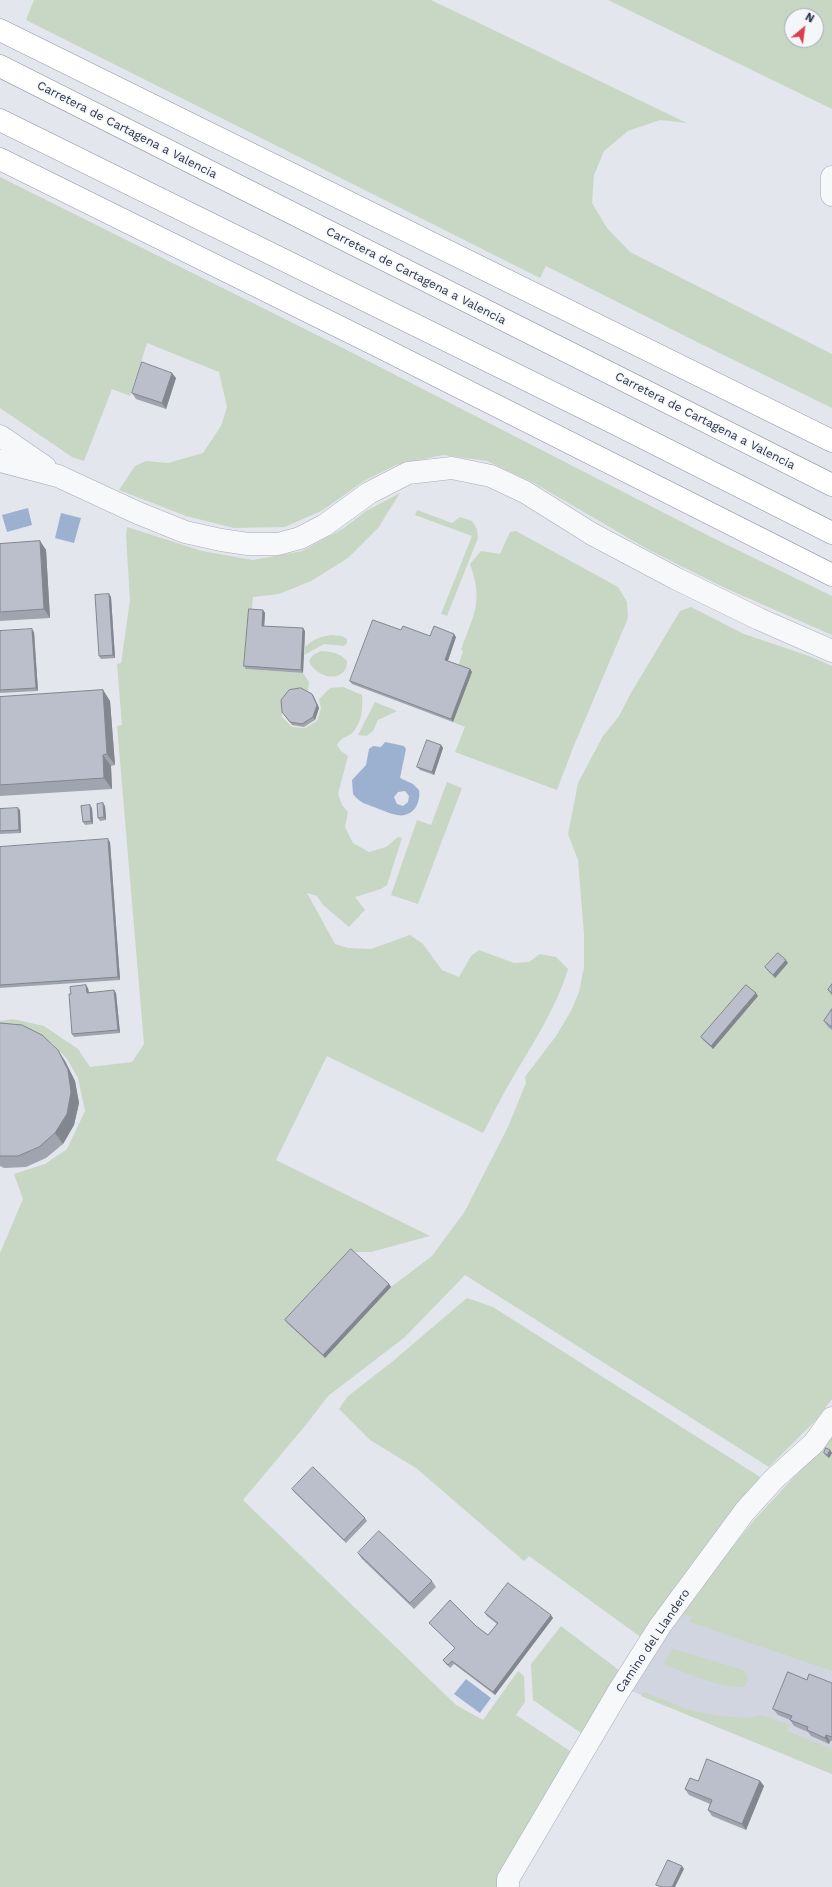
<!DOCTYPE html>
<html>
<head>
<meta charset="utf-8">
<style>
	body { margin:0 }
	#map { position:relative; width:832px; height:1887px; overflow:hidden; background:#e3e6ed; font-family:"Work Sans",sans-serif }
	canvas { display:block }
	.north { position:absolute; left:784px; top:8px; width:40px; height:40px; box-sizing:border-box; background:#f4f6f9; border:1px solid #a3a8b2; border-radius:50%; rotate:29deg; font-size:11px; font-weight:700; line-height:16px; text-align:center; color:#293247 }
	.north::after { content:''; display:block; margin:auto; width:14px; height:18px; background:#db3f4b; clip-path:polygon(50% 0,100% 100%,50% 72%,0 100%) }
</style>
</head>
<body>
<div id="map">
<canvas width="832" height="1887"></canvas>
<div class="north">N</div>
</div>
<script>
const ctx = document.querySelector('canvas').getContext('2d');
ctx.lineJoin = 'round';
function fill(path, color) { ctx.fillStyle = color; ctx.fill(path, 'evenodd'); }
function strokePath(path, color, width, dash) { ctx.strokeStyle = color; ctx.lineWidth = width; ctx.lineCap = dash ? 'butt' : 'round'; ctx.setLineDash(dash || []); ctx.stroke(path); }
function drawText(font, color, halo, rows, align = 'center') {
  ctx.font = font + ' "Work Sans",sans-serif'; ctx.lineWidth = 3; ctx.setLineDash([]); ctx.textBaseline = 'middle'; ctx.strokeStyle = halo; ctx.fillStyle = color; for (const [text, x, y, turn = 0] of rows) {
    ctx.save(); ctx.translate(x, y); ctx.rotate((+turn || 0) * Math.PI / 180); ctx.textAlign = isNaN(turn) ? turn : align; if (halo) ctx.strokeText(text, 0, 0); ctx.fillText(text, 0, 0); ctx.restore();
  }
}
const built = new Path2D(`
	M 680,1613 L 832,1659 L 832,1774 L 629,1690 Z`);
const green = new Path2D(`
	M 34,0 L 431,0 L 687,123 L 660,120 L 628,131 L 604,151 L 594,175 L 592,203 L 607,228 L 630,252 L 832,354 L 832,408 L 699,343 L 546,266 L 540,278 L 26,20 Z
	M 608,0 L 832,0 L 832,109 ZM 792,16 L 816,16 L 816,40 L 792,40 Z
	M 0,177 L 337,345 L 713,538 L 832,596 L 832,635 L 725,588 L 649,550 L 534,483 L 487,461 L 443,455 L 396,465 L 364,481 L 323,510 L 285,527 L 234,528 L 186,516 L 119,490 L 135,466 L 146,461 L 168,463 L 203,453 L 221,426 L 227,407 L 219,372 L 147,343 L 130,396 L 112,389 L 84,461 L 72,457 L 0,408 Z
	M 400,493 L 378,528 L 348,558 L 311,581 L 279,594 L 253,597 L 246,669 L 303,673 L 309,682 L 308,691 L 303,689 L 282,702 L 282,717 L 292,727 L 305,728 L 317,721 L 321,709 L 319,699 L 330,688 L 343,687 L 362,695 C 363,708 362,721 354,731 C 348,738 343,735 337,745 L 341,751 L 348,756 L 338,794 L 342,805 L 348,812 L 345,827 L 353,843 L 369,852 L 386,847 L 398,837 L 402,838 L 387,885 L 381,889 L 355,897 L 365,910 L 349,927 L 323,905 L 317,896 L 307,893 L 335,944 L 348,948 L 371,949 L 410,935 L 423,944 L 442,970 L 459,977 L 471,956 L 479,950 L 514,963 L 529,962 L 540,954 L 556,957 L 568,969 C 554,1015 526,1053 503,1095 C 496,1107 490,1120 483,1133 L 327,1056 L 276,1160 L 430,1236 L 371,1252 L 354,1252 L 288,1323 L 325,1358 L 391,1287 L 432,1256 L 465,1211 L 508,1127 L 526,1083 L 525,1077 L 556,1036 L 571,1011 L 579,992 L 584,967 L 584,934 L 578,860 L 568,834 L 578,783 L 603,736 L 619,716 L 631,693 L 680,611 L 691,607 L 744,634 L 809,656 L 832,666 L 832,1399 L 817,1419 L 769,1467 L 465,1275 L 405,1337 L 328,1396 L 309,1421 L 243,1500 L 456,1705 L 483,1720 L 518,1671 L 524,1676 L 525,1702 L 516,1715 L 570,1751 L 537,1811 L 499,1887 L 0,1887 L 0,1253 L 23,1199 L 14,1174 L 45,1164 L 67,1149 L 85,1111 L 78,1078 L 67,1059 L 52,1043 L 30,1033 L 0,1032 L 0,1021 L 13,1019 L 44,1026 L 78,1049 L 90,1067 L 132,1062 L 144,1044 L 117,726 L 122,725 L 117,664 L 121,663 L 130,600 L 126,536 L 127,527 L 202,551 L 253,560 L 302,551 L 344,528 L 366,511 Z
	M 417,510 L 452,523 L 460,517 L 472,521 L 477,529 L 478,538 L 447,616 L 441,614 L 472,536 L 415,515 Z
	M 516,531 L 618,587 L 627,602 L 628,618 L 573,748 L 557,790 L 455,752 L 465,727 L 453,722 L 472,672 L 458,667 L 463,651 L 461,650 C 473,615 484,603 470,564 L 481,551 L 500,554 L 510,532 Z
	M 331,635 L 342,636 L 347,639 L 347,643 L 344,646 L 324,644 L 304,655 L 305,647 C 313,639 320,637 331,635 Z
	M 321,651 C 332,652 339,652 347,661 C 347,664 346,668 345,670 C 335,684 313,673 309,661 L 313,655 Z
	M 375,702 L 397,711 L 378,720 L 373,731 L 366,736 L 358,735 Z
	M 447,782 L 462,788 L 418,904 L 391,895 L 417,820 L 431,825 Z
	M 467,1298 L 493,1307 L 760,1477 L 732,1512 L 642,1638 L 529,1556 L 524,1561 L 416,1468 L 370,1440 L 339,1409 L 347,1397 L 393,1361 Z
	M 832,1436 L 832,1671 L 689,1622 L 692,1617 L 680,1613 L 755,1519 Z
	M 561,1626 L 620,1671 L 581,1733 L 533,1700 L 531,1664 Z
	M 673,1649 L 743,1670 L 747,1675 L 748,1681 L 744,1687 C 717,1688 688,1673 663,1664 Z
	M 644,1692 L 689,1710 L 718,1716 L 750,1718 L 762,1715 L 789,1725 L 787,1731 L 832,1749 L 832,1774 L 641,1696 Z`);
const water = new Path2D(`
	M 28,508 L 32,525 L 7,532 L 2,515 Z
	M 61,513 L 81,518 L 74,543 L 55,538 Z
	M 385,742 L 404,746 L 406,749 L 400,778 L 413,784 L 419,790 C 421,803 413,818 397,815 C 391,814 385,811 379,809 C 369,805 359,803 353,794 L 352,780 L 366,765 L 369,749 L 373,746 L 381,747 ZM 405,791 L 409,796 L 408,802 L 403,806 L 397,804 L 394,797 L 398,792 Z
	M 466,1679 L 491,1698 L 480,1713 L 454,1694 Z`);
const minor = new Path2D(`
	M 832,177 L 832,195
	M 0,436 L 45,467
	M 0,461 L 58,476 L 138,513 L 185,532 L 221,540 L 248,544 L 278,544 L 300,538 L 325,525 L 369,493 L 408,473 L 452,468 L 491,476 L 525,492 L 592,534 L 675,578 L 759,619 L 832,651
	M 508,1887 L 508,1879 L 617,1694 L 660,1626 L 745,1511 L 774,1479 L 814,1443 L 832,1418`);
const highway = new Path2D(`
	M 0,30 L 832,441
	M 0,66 L 832,485
	M 0,120 L 614,423 L 832,533
	M 0,159 L 378,346 L 832,575`);
const wall = new Path2D(`
	M 176,378 L 166,409 L 136,399 L 132,393 Z
	M 40,541 L 46,550 L 50,618 L 0,621 L 0,544 Z
	M 109,594 L 111,597 L 115,658 L 101,659 L 99,656 Z
	M 263,610 L 265,613 L 264,626 L 305,631 L 303,673 L 246,669 L 244,666 Z
	M 401,630 L 430,636 L 456,637 L 448,661 L 470,669 L 472,672 L 453,722 L 352,684 L 350,681 Z
	M 0,631 L 34,632 L 38,691 L 0,693 Z
	M 103,690 L 110,701 L 115,765 L 111,766 L 112,789 L 0,796 L 0,697 Z
	M 312,694 L 314,697 L 319,708 L 315,720 L 304,727 L 292,725 L 282,712 Z
	M 441,745 L 443,748 L 434,775 L 420,770 L 417,767 Z
	M 105,806 L 106,820 L 100,821 L 98,818 Z
	M 92,808 L 93,824 L 85,825 L 83,822 Z
	M 0,809 L 20,810 L 21,833 L 0,834 Z
	M 110,842 L 120,980 L 0,988 L 0,847 Z
	M 788,963 L 775,978 L 767,970 L 765,967 Z
	M 832,984 L 832,996 L 828,990 Z
	M 88,988 L 89,992 L 116,993 L 120,1033 L 74,1037 L 72,1034 L 71,994 Z
	M 758,996 L 713,1049 L 703,1040 L 701,1037 Z
	M 832,1009 L 832,1030 L 828,1027 L 824,1021 Z
	M 0,1023 L 65,1061 L 75,1081 L 79,1103 L 74,1125 L 63,1144 L 46,1158 L 26,1167 L 4,1168 L 0,1166 Z
	M 389,1284 L 391,1287 L 325,1358 L 287,1323 L 285,1320 Z
	M 830,1450 L 832,1453 L 829,1458 L 826,1456 L 824,1453 Z
	M 292,1489 L 365,1518 L 367,1521 L 346,1543 L 294,1492 Z
	M 358,1553 L 432,1581 L 436,1587 L 414,1609 L 362,1559 Z
	M 485,1613 L 553,1618 L 495,1695 L 454,1664 L 450,1668 L 445,1663 L 443,1660 L 455,1648 L 431,1625 L 429,1623 L 476,1626 L 488,1635 L 497,1624 L 487,1616 Z
	M 832,1683 L 832,1741 L 830,1741 L 829,1744 L 811,1736 L 808,1732 L 794,1726 L 790,1720 L 778,1715 L 773,1709 Z
	M 698,1781 L 760,1781 L 764,1786 L 746,1830 L 712,1816 L 708,1810 L 710,1804 L 689,1795 L 685,1789 Z`);
const shadedWall = new Path2D(`
	M 172,373 L 176,378 L 166,409 L 162,403 Z
	M 40,541 L 46,550 L 50,618 L 44,609 Z
	M 109,594 L 111,597 L 115,658 L 113,655 Z
	M 263,610 L 265,613 L 264,629 L 262,626 Z
	M 303,628 L 305,631 L 303,673 L 301,670 Z
	M 32,629 L 34,632 L 38,691 L 36,688 Z
	M 454,634 L 456,637 L 447,663 L 445,660 Z
	M 470,669 L 472,672 L 453,722 L 451,719 Z
	M 103,690 L 110,701 L 115,765 L 107,754 Z
	M 312,694 L 314,697 L 319,708 L 315,720 L 313,717 Z
	M 441,745 L 443,748 L 434,775 L 432,772 Z
	M 103,755 L 111,766 L 112,789 L 104,778 Z
	M 103,803 L 105,806 L 106,820 L 104,817 Z
	M 90,805 L 92,808 L 93,824 L 91,821 Z
	M 18,808 L 20,810 L 21,833 L 19,830 Z
	M 108,839 L 110,842 L 120,980 L 118,977 Z
	M 786,960 L 788,963 L 775,978 L 773,975 Z
	M 86,985 L 88,988 L 89,995 L 87,993 Z
	M 114,990 L 116,993 L 120,1033 L 118,1030 Z
	M 756,993 L 758,996 L 713,1049 L 711,1046 Z
	M 58,1050 L 65,1061 L 75,1081 L 79,1103 L 74,1125 L 63,1144 L 55,1133 Z
	M 389,1284 L 391,1287 L 325,1358 L 323,1355 Z
	M 830,1450 L 832,1453 L 829,1458 L 827,1455 Z
	M 551,1615 L 553,1618 L 495,1695 L 493,1692 Z
	M 826,1735 L 830,1741 L 829,1744 L 825,1738 Z
	M 760,1781 L 764,1786 L 746,1830 L 742,1824 Z
	M 682,1866 L 684,1869 L 675,1887 L 672,1887 Z`);
const building = new Path2D(`
	M 142,362 L 172,373 L 162,403 L 132,393 Z
	M 40,541 L 44,609 L 0,612 L 0,544 Z
	M 109,594 L 113,655 L 99,656 L 95,595 Z
	M 249,609 L 263,610 L 262,626 L 303,628 L 301,670 L 244,666 Z
	M 373,620 L 401,630 L 403,626 L 430,636 L 434,626 L 454,634 L 445,660 L 470,669 L 451,719 L 350,681 Z
	M 32,629 L 36,688 L 0,690 L 0,631 Z
	M 301,688 L 312,694 L 317,705 L 313,717 L 302,724 L 290,722 L 282,712 L 281,700 L 289,690 Z
	M 103,690 L 107,754 L 103,755 L 104,778 L 0,785 L 0,697 Z
	M 427,740 L 441,745 L 432,772 L 417,767 Z
	M 103,803 L 104,817 L 98,818 L 97,804 Z
	M 90,805 L 91,821 L 83,822 L 81,806 Z
	M 18,808 L 19,830 L 0,831 L 0,809 Z
	M 108,839 L 118,977 L 0,985 L 0,847 Z
	M 778,953 L 786,960 L 773,975 L 765,967 Z
	M 832,984 L 832,993 L 828,990 Z
	M 86,985 L 87,993 L 114,990 L 118,1030 L 72,1034 L 69,994 L 71,994 L 70,987 Z
	M 746,985 L 756,993 L 711,1046 L 701,1037 Z
	M 832,1009 L 832,1027 L 824,1021 Z
	M 0,1023 L 22,1025 L 42,1035 L 58,1050 L 68,1070 L 71,1092 L 67,1114 L 55,1133 L 39,1147 L 18,1156 L 0,1156 Z
	M 351,1249 L 389,1284 L 323,1355 L 285,1320 Z
	M 826,1448 L 830,1450 L 827,1455 L 824,1453 Z
	M 313,1467 L 365,1518 L 344,1540 L 292,1489 Z
	M 379,1531 L 432,1581 L 410,1603 L 358,1553 Z
	M 508,1583 L 551,1615 L 493,1692 L 452,1661 L 448,1665 L 443,1660 L 455,1648 L 429,1623 L 450,1600 L 476,1626 L 488,1635 L 498,1623 L 485,1613 Z
	M 788,1672 L 807,1680 L 809,1674 L 832,1683 L 832,1737 L 826,1735 L 825,1738 L 807,1730 L 808,1727 L 790,1720 L 792,1716 L 773,1709 Z
	M 707,1759 L 760,1781 L 742,1824 L 708,1810 L 712,1800 L 685,1789 L 690,1778 L 698,1781 Z
	M 668,1860 L 682,1866 L 672,1887 L 662,1887 L 656,1885 Z`);
const streetNames = [
	["Carretera de Cartagena a Valencia",127,130,27],
	["Carretera de Cartagena a Valencia",416,276,27],
	["Carretera de Cartagena a Valencia",705,421,27],
	["Camino del Llandero",653,1641,-56]
];
fill(built, '#d1d5df');
fill(green, '#c7d7c4');
fill(water, '#9cb1cf');
strokePath(minor, '#a7acb8', 23);
strokePath(highway, '#8992a5', 23);
strokePath(minor, '#f7f8fa', 22);
strokePath(highway, '#fff', 22);
fill(wall, '#a0a4af');
fill(shadedWall, '#82868e');
fill(building, '#babfcb');
strokePath(building, '#82868e', 1);
drawText('12px', '#293247', '#f4f6f9', streetNames);
</script>
</body>
</html>
